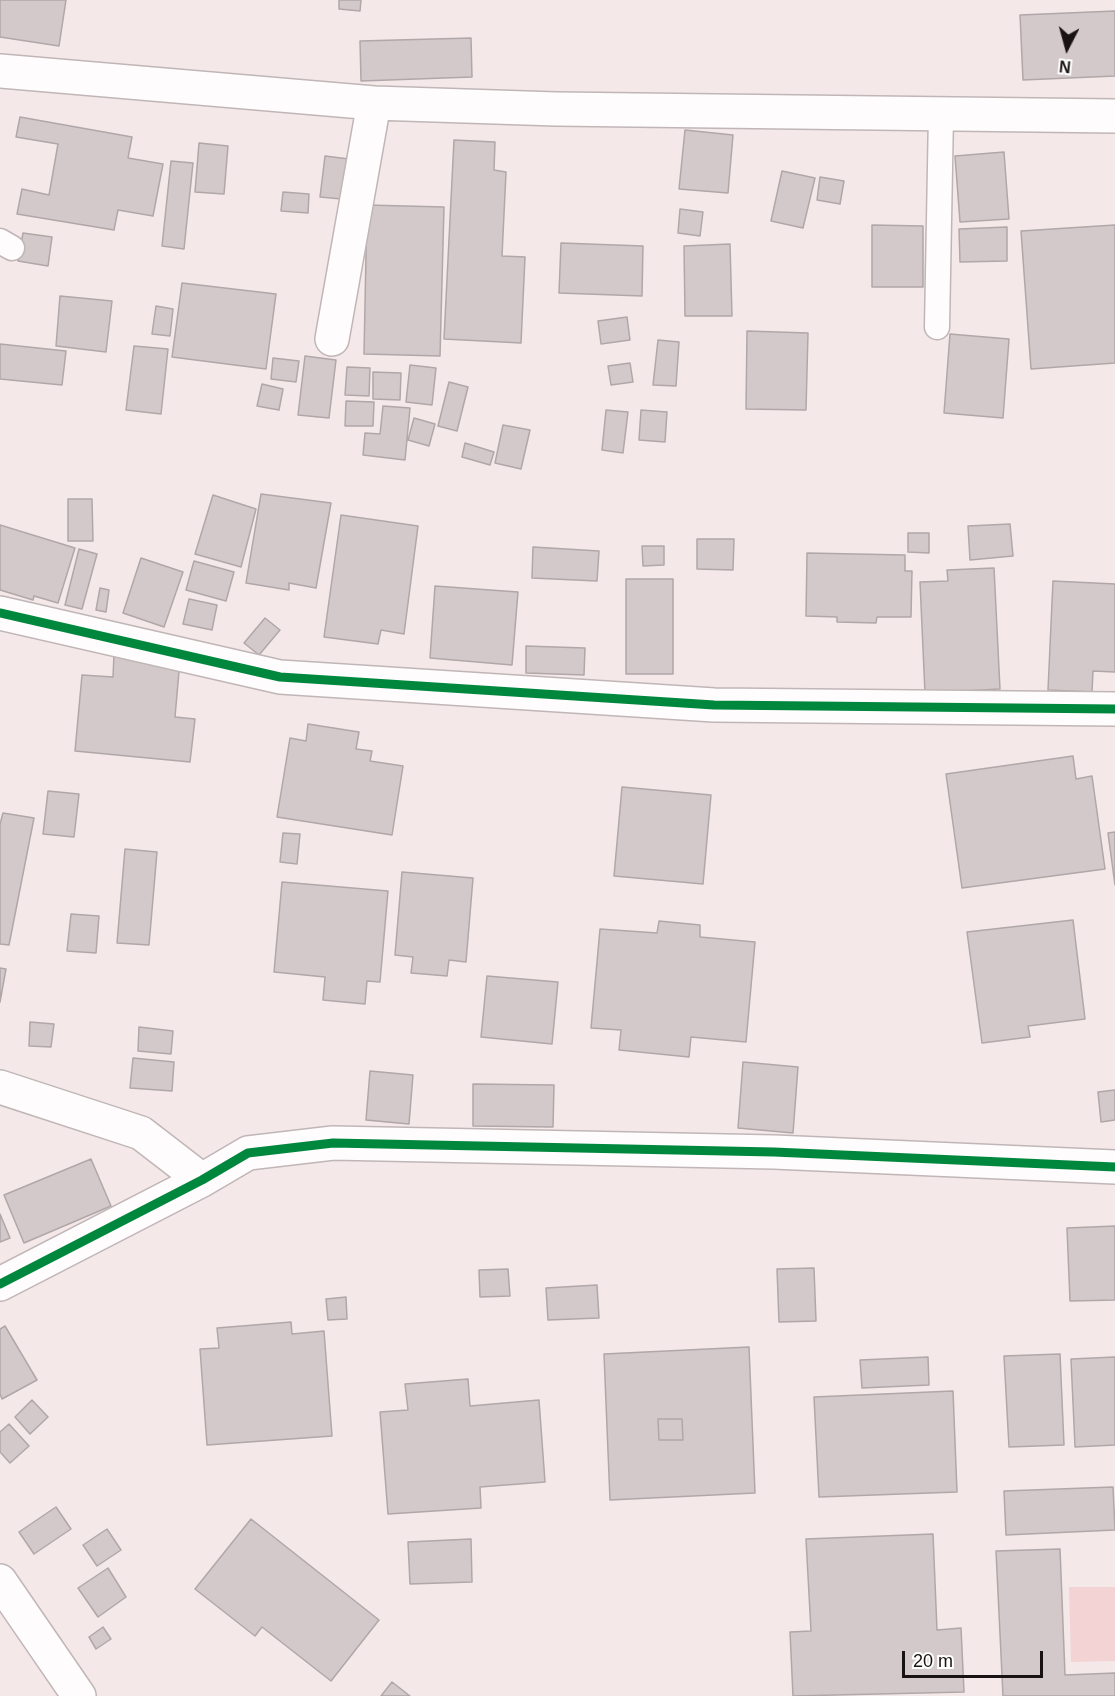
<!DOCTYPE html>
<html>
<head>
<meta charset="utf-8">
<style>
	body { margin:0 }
	#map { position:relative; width:1115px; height:1696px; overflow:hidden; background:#f5e8e9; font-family:Helvetica,sans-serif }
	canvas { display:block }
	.north { position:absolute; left:1037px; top:18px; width:60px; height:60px; -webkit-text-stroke:4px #fff; paint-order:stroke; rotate:186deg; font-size:16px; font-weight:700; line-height:24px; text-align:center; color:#191212 }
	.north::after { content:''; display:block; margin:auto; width:21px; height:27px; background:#191212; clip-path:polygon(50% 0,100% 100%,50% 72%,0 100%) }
	.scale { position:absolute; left:902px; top:1651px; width:141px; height:27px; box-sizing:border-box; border:3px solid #191212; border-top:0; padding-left:8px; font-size:18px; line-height:21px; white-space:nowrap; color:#191212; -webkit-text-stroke:4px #fff; paint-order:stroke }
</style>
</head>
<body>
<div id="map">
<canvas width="1115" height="1696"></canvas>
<div class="north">N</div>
<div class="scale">20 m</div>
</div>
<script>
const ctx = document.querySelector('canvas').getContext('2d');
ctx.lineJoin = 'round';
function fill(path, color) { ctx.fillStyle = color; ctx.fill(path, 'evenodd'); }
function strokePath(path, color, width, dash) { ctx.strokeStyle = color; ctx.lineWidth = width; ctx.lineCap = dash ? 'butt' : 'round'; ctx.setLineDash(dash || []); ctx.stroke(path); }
const green = new Path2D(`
	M 1069,1587 L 1115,1587 L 1115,1661 L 1071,1662 Z`);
const building = new Path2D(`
	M 0,0 L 66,0 L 59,46 L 0,37 Z
	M 339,0 L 361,0 L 360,11 L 339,9 Z
	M 1115,11 L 1115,76 L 1023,80 L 1020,15 Z
	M 471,38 L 472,77 L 361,81 L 360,41 Z
	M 20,117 L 132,137 L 128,158 L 163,164 L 153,216 L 118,210 L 114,230 L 17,214 L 22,189 L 49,195 L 58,144 L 16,137 Z
	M 685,130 L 733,135 L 728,193 L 679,189 Z
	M 454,140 L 495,142 L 494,170 L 506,172 L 502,256 L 525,257 L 521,343 L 444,339 Z
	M 199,143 L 228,146 L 224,194 L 195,192 Z
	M 1004,152 L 1009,219 L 960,222 L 955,156 Z
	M 325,156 L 357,160 L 352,200 L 320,197 Z
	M 171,161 L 193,163 L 184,249 L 162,246 Z
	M 782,171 L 815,178 L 803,228 L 771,221 Z
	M 820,177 L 844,181 L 840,204 L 817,200 Z
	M 283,192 L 309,194 L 308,213 L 281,211 Z
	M 367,205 L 444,207 L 440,356 L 364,354 Z
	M 680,209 L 703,212 L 700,236 L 678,233 Z
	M 872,225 L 923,226 L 923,287 L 872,287 Z
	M 1115,225 L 1115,363 L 1031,369 L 1021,231 Z
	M 1007,227 L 1007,261 L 960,262 L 959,229 Z
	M 23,233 L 52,237 L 48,266 L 18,261 Z
	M 561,243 L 643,246 L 642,296 L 559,293 Z
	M 730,244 L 732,316 L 685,316 L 684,246 Z
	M 182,283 L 276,294 L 266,369 L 172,357 Z
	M 60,296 L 112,301 L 106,352 L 56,346 Z
	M 156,306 L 173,309 L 170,336 L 152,334 Z
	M 627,317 L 630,340 L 601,344 L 598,321 Z
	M 747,331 L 808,333 L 806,410 L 746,409 Z
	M 950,334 L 1009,339 L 1003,418 L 944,413 Z
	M 658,340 L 679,342 L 676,386 L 653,385 Z
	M 0,344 L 66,351 L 62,385 L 0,379 Z
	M 134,346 L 168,349 L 161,414 L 126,410 Z
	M 305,356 L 336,360 L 329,418 L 298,415 Z
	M 273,358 L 299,361 L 296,382 L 271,379 Z
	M 630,363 L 633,382 L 611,385 L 608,366 Z
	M 410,365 L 436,368 L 432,405 L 406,402 Z
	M 347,367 L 370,368 L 369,396 L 345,395 Z
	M 373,372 L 401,373 L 400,400 L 373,399 Z
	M 449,382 L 468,387 L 457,431 L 438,426 Z
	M 262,384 L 283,389 L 279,410 L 257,406 Z
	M 346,401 L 374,402 L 373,426 L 345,426 Z
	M 383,406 L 410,408 L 405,460 L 363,455 L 365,433 L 380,434 Z
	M 606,410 L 628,412 L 623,453 L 602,450 Z
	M 641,410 L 667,412 L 665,442 L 639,440 Z
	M 414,418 L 435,424 L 429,446 L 408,440 Z
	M 503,425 L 530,430 L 521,469 L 495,463 Z
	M 465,443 L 494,452 L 490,465 L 462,457 Z
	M 261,494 L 331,503 L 316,588 L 289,583 L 289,590 L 246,583 Z
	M 213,495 L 256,509 L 241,567 L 195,554 Z
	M 68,499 L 92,499 L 93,541 L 68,541 Z
	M 341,515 L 418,526 L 404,634 L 381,630 L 378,644 L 324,637 Z
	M 1010,524 L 1013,556 L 970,560 L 968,526 Z
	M 0,525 L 75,548 L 58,603 L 34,596 L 33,600 L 0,590 Z
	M 908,533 L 929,533 L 929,553 L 908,552 Z
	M 697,539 L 734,539 L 733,570 L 697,569 Z
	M 642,546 L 664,546 L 664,565 L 643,566 Z
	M 533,547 L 599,551 L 597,581 L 532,578 Z
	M 79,549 L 97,554 L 82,609 L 65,605 Z
	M 807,553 L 905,555 L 905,571 L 912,571 L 911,617 L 877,617 L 876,623 L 837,622 L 837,617 L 806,616 Z
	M 141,558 L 183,572 L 164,627 L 123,613 Z
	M 194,561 L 234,572 L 226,601 L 186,590 Z
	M 994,568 L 1000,689 L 925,693 L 920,582 L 948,581 L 947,570 Z
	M 626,579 L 673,579 L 673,674 L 626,674 Z
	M 1053,581 L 1115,584 L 1115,672 L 1093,671 L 1092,692 L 1048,690 Z
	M 435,586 L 518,592 L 512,665 L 430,658 Z
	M 100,588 L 109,590 L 106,612 L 96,610 Z
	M 189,599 L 217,605 L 212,630 L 183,624 Z
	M 265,618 L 280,630 L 259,655 L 244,643 Z
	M 526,646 L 585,648 L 584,675 L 526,673 Z
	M 114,654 L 180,660 L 175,717 L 195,719 L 190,762 L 75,751 L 82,675 L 113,677 Z
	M 308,724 L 359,732 L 356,749 L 372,751 L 370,761 L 403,766 L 392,835 L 277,817 L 290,738 L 306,741 Z
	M 1073,756 L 1076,779 L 1092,776 L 1105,869 L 962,888 L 946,774 Z
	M 622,787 L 711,795 L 703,884 L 614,876 Z
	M 48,791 L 79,794 L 74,837 L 43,834 Z
	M 3,813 L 34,818 L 9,945 L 0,944 L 0,824 Z
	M 1115,832 L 1115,885 L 1108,833 Z
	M 283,833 L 300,834 L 297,864 L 280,862 Z
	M 125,849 L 157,852 L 149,945 L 117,943 Z
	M 402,872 L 473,878 L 466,962 L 449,960 L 447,976 L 411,973 L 413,957 L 395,955 Z
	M 282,882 L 388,891 L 380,982 L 367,981 L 365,1004 L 323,1000 L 325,977 L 274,972 Z
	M 71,914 L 99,916 L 96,953 L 67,951 Z
	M 1073,920 L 1085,1019 L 1028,1026 L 1030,1037 L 982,1043 L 967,932 Z
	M 659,921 L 700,925 L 700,937 L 755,942 L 746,1042 L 691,1037 L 689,1057 L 619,1050 L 621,1030 L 591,1028 L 600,929 L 657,933 Z
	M 0,968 L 6,969 L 0,1002 Z
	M 487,976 L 558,982 L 552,1044 L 481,1037 Z
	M 30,1022 L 54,1024 L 51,1047 L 29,1046 Z
	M 139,1027 L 173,1031 L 171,1054 L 138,1051 Z
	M 133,1058 L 174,1062 L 172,1091 L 130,1088 Z
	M 743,1062 L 798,1067 L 793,1133 L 738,1128 Z
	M 370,1071 L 413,1075 L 409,1124 L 366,1120 Z
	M 473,1084 L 554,1085 L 553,1127 L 473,1126 Z
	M 1115,1090 L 1115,1120 L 1101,1122 L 1098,1092 Z
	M 91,1159 L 111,1206 L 24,1243 L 4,1195 Z
	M 0,1214 L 10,1238 L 0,1242 Z
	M 1115,1226 L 1115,1300 L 1070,1301 L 1067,1228 Z
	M 814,1268 L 816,1321 L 779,1322 L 777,1269 Z
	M 508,1269 L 510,1296 L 480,1297 L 479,1270 Z
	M 597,1285 L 599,1318 L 548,1320 L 546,1288 Z
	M 346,1297 L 347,1319 L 328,1320 L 326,1299 Z
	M 291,1322 L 292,1334 L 324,1331 L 332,1436 L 207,1445 L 200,1349 L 219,1348 L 217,1328 Z
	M 5,1326 L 37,1380 L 2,1399 L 0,1394 L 0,1329 Z
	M 749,1347 L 755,1493 L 610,1500 L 604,1354 ZM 658,1419 L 682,1419 L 683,1440 L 659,1440 Z
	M 1060,1354 L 1064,1445 L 1009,1447 L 1004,1356 Z
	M 928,1357 L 929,1385 L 862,1388 L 860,1360 Z
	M 1115,1357 L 1115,1445 L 1075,1447 L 1071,1359 Z
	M 468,1379 L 470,1406 L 539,1400 L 545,1482 L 480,1487 L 481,1508 L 388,1514 L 380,1412 L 408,1410 L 405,1384 Z
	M 953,1391 L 957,1492 L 819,1497 L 814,1397 Z
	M 32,1400 L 48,1417 L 30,1434 L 15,1417 Z
	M 658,1419 L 682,1419 L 683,1440 L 659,1440 Z
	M 9,1424 L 29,1446 L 10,1463 L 0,1452 L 0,1432 Z
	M 1113,1487 L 1115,1530 L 1006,1535 L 1004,1491 Z
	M 56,1507 L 71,1529 L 34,1554 L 19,1532 Z
	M 251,1519 L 379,1620 L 331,1681 L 262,1627 L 255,1636 L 195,1589 Z
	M 107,1529 L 121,1550 L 97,1566 L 83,1545 Z
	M 933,1534 L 937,1630 L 961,1628 L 964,1692 L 793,1696 L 790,1632 L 811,1631 L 806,1539 Z
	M 471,1539 L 472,1582 L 410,1584 L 408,1542 Z
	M 1060,1549 L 1065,1675 L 1115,1673 L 1115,1696 L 1003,1696 L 996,1551 Z
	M 108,1568 L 126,1597 L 98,1617 L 78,1588 Z
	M 103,1627 L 111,1639 L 96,1649 L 89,1637 Z
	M 392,1682 L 410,1696 L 381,1696 Z`);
const lane = new Path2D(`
	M 0,241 L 12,248
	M 937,327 L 941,114`);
const street = new Path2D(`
	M 0,71 L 374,103 L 556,109 L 1115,116
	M 332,339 L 374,103
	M 0,613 L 280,677 L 714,705 L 1115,709
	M 0,1087 L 141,1133 L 202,1180
	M 0,1284 L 202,1180 L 248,1153 L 333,1143 L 774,1152 L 1115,1167
	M 0,1581 L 79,1696`);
const cycleway = new Path2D(`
	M 0,613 L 280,677 L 714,705 L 1115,709
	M 0,1284 L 202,1180 L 248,1153 L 333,1143 L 774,1152 L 1115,1167`);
fill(green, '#f4d3d4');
fill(building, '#d3c9ca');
strokePath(building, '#b1a7a8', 1.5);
strokePath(lane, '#c0b6b7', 27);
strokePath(street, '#c0b6b7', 36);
strokePath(lane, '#fefcfc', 24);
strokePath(street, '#fefcfc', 33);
strokePath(cycleway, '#00873e', 9);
</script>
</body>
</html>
